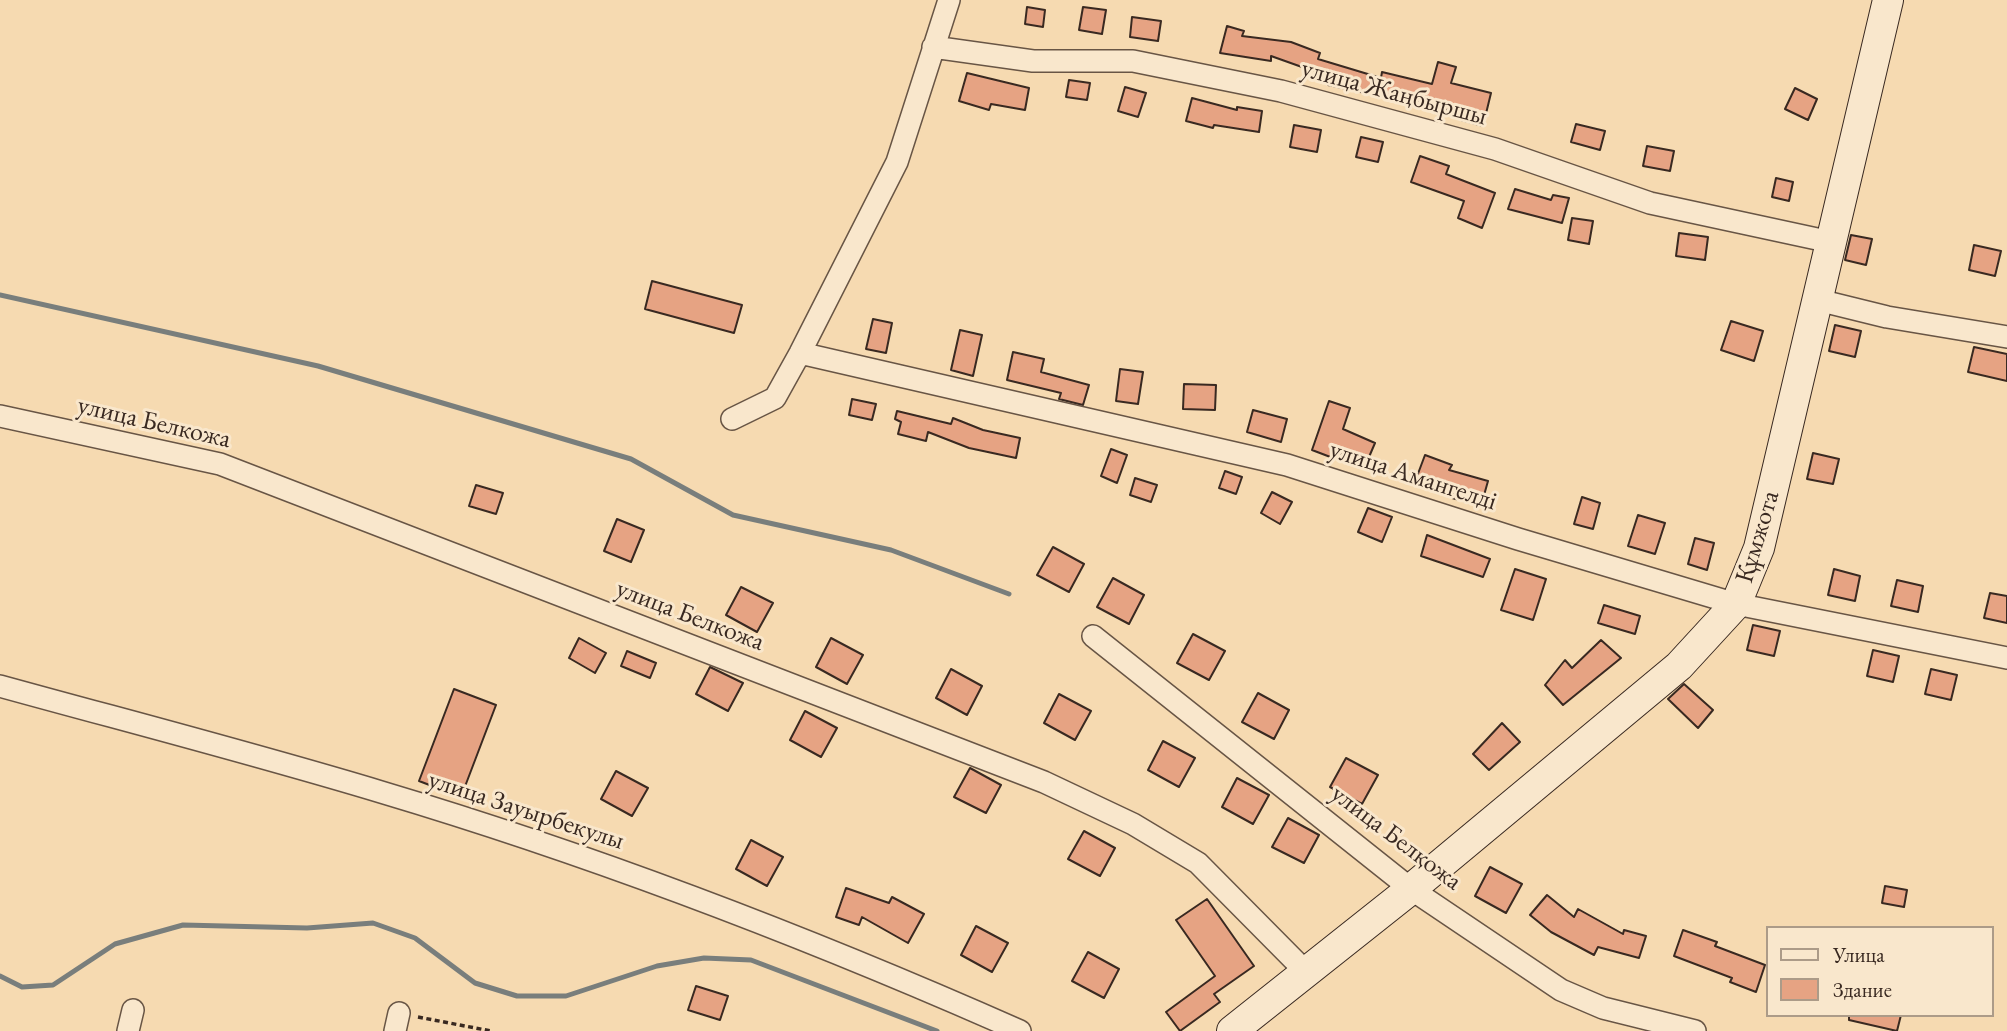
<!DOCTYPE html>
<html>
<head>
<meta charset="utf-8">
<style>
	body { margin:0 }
	#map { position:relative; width:2007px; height:1031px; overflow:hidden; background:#f6dab1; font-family:"EB Garamond",serif }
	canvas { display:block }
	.legend { position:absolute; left:1766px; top:926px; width:228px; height:91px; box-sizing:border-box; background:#f9e7cc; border:2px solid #ac9b88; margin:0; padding:9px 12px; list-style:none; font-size:21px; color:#392921 }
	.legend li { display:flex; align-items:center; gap:14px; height:35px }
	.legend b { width:35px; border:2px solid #ac9b88 }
</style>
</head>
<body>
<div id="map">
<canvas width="2007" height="1031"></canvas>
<ul class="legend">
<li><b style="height:9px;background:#f9e7cc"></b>Улица</li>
<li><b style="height:19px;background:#e6a383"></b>Здание</li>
</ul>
</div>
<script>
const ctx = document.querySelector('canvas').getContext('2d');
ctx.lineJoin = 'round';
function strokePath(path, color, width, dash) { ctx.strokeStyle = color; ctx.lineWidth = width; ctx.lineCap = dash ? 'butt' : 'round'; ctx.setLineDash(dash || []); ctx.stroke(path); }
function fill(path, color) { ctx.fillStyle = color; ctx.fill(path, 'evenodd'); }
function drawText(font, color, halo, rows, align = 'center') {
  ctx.font = font + ' "EB Garamond",serif'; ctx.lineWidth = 6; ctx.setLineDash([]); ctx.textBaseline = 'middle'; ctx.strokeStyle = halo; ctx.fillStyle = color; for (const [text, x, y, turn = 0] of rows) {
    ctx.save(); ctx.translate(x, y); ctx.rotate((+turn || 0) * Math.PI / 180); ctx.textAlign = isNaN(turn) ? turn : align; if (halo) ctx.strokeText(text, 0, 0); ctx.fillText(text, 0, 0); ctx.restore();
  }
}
const stream = new Path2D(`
	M 0,295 L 318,366 L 631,459 L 733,515 L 891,550 L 1009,594
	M 0,976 L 22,987 L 53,985 L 115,944 L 183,925 L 307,928 L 373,923 L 415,938 L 475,983 L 517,996 L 566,996 L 657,966 L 704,958 L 751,960 L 937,1031`);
const building = new Path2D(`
	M 1027,7 L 1045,10 L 1043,27 L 1025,24 Z
	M 1083,7 L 1106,10 L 1102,34 L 1079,30 Z
	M 1132,17 L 1161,21 L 1158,41 L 1130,37 Z
	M 1227,26 L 1244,31 L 1242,36 L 1291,42 L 1320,53 L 1318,59 L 1381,78 L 1382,72 L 1432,84 L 1438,62 L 1456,67 L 1451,83 L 1491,93 L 1483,126 L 1461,120 L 1462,114 L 1403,97 L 1402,101 L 1328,85 L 1330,77 L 1271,56 L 1271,61 L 1220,53 Z
	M 967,73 L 1029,88 L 1025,110 L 991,104 L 989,110 L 959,101 Z
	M 1069,80 L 1090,83 L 1087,100 L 1066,97 Z
	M 1125,87 L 1146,93 L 1138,117 L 1118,111 Z
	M 1795,88 L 1817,99 L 1808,120 L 1785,109 Z
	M 1192,98 L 1237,110 L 1237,107 L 1262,111 L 1259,132 L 1214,125 L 1213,128 L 1186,121 Z
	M 1576,124 L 1605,131 L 1600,150 L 1571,142 Z
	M 1294,125 L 1321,130 L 1317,152 L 1290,147 Z
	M 1361,137 L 1383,142 L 1378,162 L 1356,157 Z
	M 1647,146 L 1674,151 L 1670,171 L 1643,166 Z
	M 1420,156 L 1449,166 L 1446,174 L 1495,193 L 1482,228 L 1458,218 L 1464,201 L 1411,182 Z
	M 1776,178 L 1793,182 L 1789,201 L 1772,197 Z
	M 1515,189 L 1551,200 L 1553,195 L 1569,198 L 1562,223 L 1508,209 Z
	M 1572,218 L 1593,221 L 1589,244 L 1568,240 Z
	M 1679,233 L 1708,237 L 1705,260 L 1676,256 Z
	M 1851,235 L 1872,239 L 1866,265 L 1845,260 Z
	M 1974,245 L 2001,251 L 1995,276 L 1969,270 Z
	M 652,281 L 742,305 L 734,333 L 645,309 Z
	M 873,319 L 892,323 L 886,353 L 866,349 Z
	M 1731,321 L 1763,331 L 1754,361 L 1721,350 Z
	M 1835,325 L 1861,331 L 1855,357 L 1829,351 Z
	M 960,330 L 982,335 L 973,376 L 951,370 Z
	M 1974,347 L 2007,354 L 2007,381 L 1968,372 Z
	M 1013,352 L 1044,359 L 1041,372 L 1089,385 L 1083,405 L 1059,399 L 1061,393 L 1007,380 Z
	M 1120,369 L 1143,372 L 1138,404 L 1116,401 Z
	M 1184,384 L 1216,385 L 1215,410 L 1183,409 Z
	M 852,399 L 876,404 L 872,420 L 849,415 Z
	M 1329,401 L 1350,408 L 1343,429 L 1375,443 L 1366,464 L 1335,451 L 1333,458 L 1312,450 Z
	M 1253,410 L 1287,419 L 1281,442 L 1247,432 Z
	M 897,411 L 951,424 L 953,418 L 983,430 L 1020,438 L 1016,458 L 969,448 L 928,432 L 926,441 L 898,434 L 901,422 L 895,419 Z
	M 1111,449 L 1127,455 L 1117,483 L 1101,476 Z
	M 1813,453 L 1839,459 L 1833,484 L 1807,479 Z
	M 1425,455 L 1452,465 L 1449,470 L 1488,481 L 1481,506 L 1452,498 L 1454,492 L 1416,479 Z
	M 1225,471 L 1242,477 L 1236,494 L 1219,488 Z
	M 1135,478 L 1157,485 L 1151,502 L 1130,495 Z
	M 476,485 L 503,493 L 496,514 L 469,506 Z
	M 1272,492 L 1292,502 L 1280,524 L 1261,513 Z
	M 1582,497 L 1600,503 L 1593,529 L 1574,524 Z
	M 1368,508 L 1392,517 L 1382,542 L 1358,532 Z
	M 1638,515 L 1665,523 L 1655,554 L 1628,546 Z
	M 617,519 L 644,530 L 631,562 L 604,551 Z
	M 1427,535 L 1490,559 L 1483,577 L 1421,556 Z
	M 1695,538 L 1714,543 L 1707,570 L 1688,564 Z
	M 1053,547 L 1084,564 L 1069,592 L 1037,575 Z
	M 1515,569 L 1546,579 L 1533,620 L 1501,610 Z
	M 1834,569 L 1860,576 L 1855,601 L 1828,595 Z
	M 1113,578 L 1144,595 L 1129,624 L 1097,607 Z
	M 1897,580 L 1923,586 L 1918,612 L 1891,606 Z
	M 741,587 L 773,603 L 757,632 L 726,615 Z
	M 1990,593 L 2007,596 L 2007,623 L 1984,618 Z
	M 1604,605 L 1640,616 L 1635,634 L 1598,623 Z
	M 1753,625 L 1780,631 L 1774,656 L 1747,650 Z
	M 1193,634 L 1225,651 L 1209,680 L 1177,663 Z
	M 579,638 L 606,653 L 595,673 L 569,658 Z
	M 831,638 L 863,655 L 847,684 L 816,667 Z
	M 1601,640 L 1621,658 L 1563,705 L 1545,685 L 1565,660 L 1572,668 Z
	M 1873,650 L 1899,656 L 1893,682 L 1867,676 Z
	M 627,651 L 656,663 L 650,678 L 621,666 Z
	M 710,667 L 743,683 L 728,711 L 696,694 Z
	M 951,669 L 982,686 L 967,715 L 936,698 Z
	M 1931,669 L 1957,675 L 1951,700 L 1925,694 Z
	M 1684,684 L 1713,710 L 1698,728 L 1668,699 Z
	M 454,689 L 496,705 L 461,797 L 419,781 Z
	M 1258,693 L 1289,710 L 1274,739 L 1242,722 Z
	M 1059,694 L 1091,711 L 1075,740 L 1044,723 Z
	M 805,711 L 837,728 L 821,757 L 790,740 Z
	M 1502,723 L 1520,742 L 1489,770 L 1473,754 Z
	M 1163,741 L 1195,758 L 1179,787 L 1148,770 Z
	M 1346,758 L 1378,775 L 1362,804 L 1330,787 Z
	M 970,768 L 1001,785 L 986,813 L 954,797 Z
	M 616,771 L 648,788 L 632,816 L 601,799 Z
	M 1237,778 L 1269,795 L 1253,824 L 1222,807 Z
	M 1288,818 L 1319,835 L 1304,863 L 1272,847 Z
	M 1084,831 L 1115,848 L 1100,876 L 1068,859 Z
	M 751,840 L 783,857 L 767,886 L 736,869 Z
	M 1490,867 L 1522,884 L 1506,913 L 1475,896 Z
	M 1885,886 L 1907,890 L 1904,907 L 1882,903 Z
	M 846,888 L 889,903 L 892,897 L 924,914 L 908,943 L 862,917 L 859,925 L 836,917 Z
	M 1547,895 L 1574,917 L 1578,909 L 1623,934 L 1624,930 L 1646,936 L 1639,958 L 1598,947 L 1594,955 L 1551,932 L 1530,915 Z
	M 1207,899 L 1254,966 L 1214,994 L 1220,1002 L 1180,1031 L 1166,1012 L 1215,976 L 1176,920 Z
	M 976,926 L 1008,943 L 992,972 L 961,955 Z
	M 1683,930 L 1717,942 L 1715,946 L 1765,965 L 1756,992 L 1730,982 L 1732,978 L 1674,956 Z
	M 1088,952 L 1119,969 L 1104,998 L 1072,981 Z
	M 696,986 L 728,996 L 720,1020 L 688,1010 Z
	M 1849,1015 L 1901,1015 L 1897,1031 L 1849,1020 Z`);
const path = new Path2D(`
	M 418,1017 L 491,1031`);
const street = new Path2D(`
	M 933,47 L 1033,61 L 1133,61 L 1281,91 L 1495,149 L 1650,203 L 1831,242
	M 1818,300 L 1887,317 L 2007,337
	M 800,353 L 1287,465 L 1518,539 L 1736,604 L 2007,658
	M 0,416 L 220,464 L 1044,782 L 1133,824 L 1198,863 L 1307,973
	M 732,419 L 775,398 L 800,353 L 897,162 L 949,0
	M 1093,636 L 1411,889 L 1561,990 L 1603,1008 L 1695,1031
	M 0,686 C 127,721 255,754 381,792 C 599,857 812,939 1020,1031
	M 128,1031 L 133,1010
	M 395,1031 L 399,1013`);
const secondary = new Path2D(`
	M 1232,1031 L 1411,889 L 1679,666 L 1736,604 L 1759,548 L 1888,0`);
const streetNames = [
	["улица Жаңбыршы",1394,93,15],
	["улица Белкожа",154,423,13],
	["улица Амангелді",1413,476,18],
	["Құмжота",1758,537,-73],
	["улица Белкожа",690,616,21],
	["улица Зауырбекулы",526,811,18],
	["улица Белқожа",1396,838,37]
];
strokePath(stream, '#797e7c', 5);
fill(building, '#e6a383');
strokePath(building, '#392921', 2);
strokePath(street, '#685545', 24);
strokePath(secondary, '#392921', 32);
strokePath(path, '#392921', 3.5, [5, 3.5]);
strokePath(street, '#f9e7cc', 21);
strokePath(secondary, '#f9e7cc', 30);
drawText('26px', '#392921', '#f9e7cc', streetNames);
</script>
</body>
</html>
